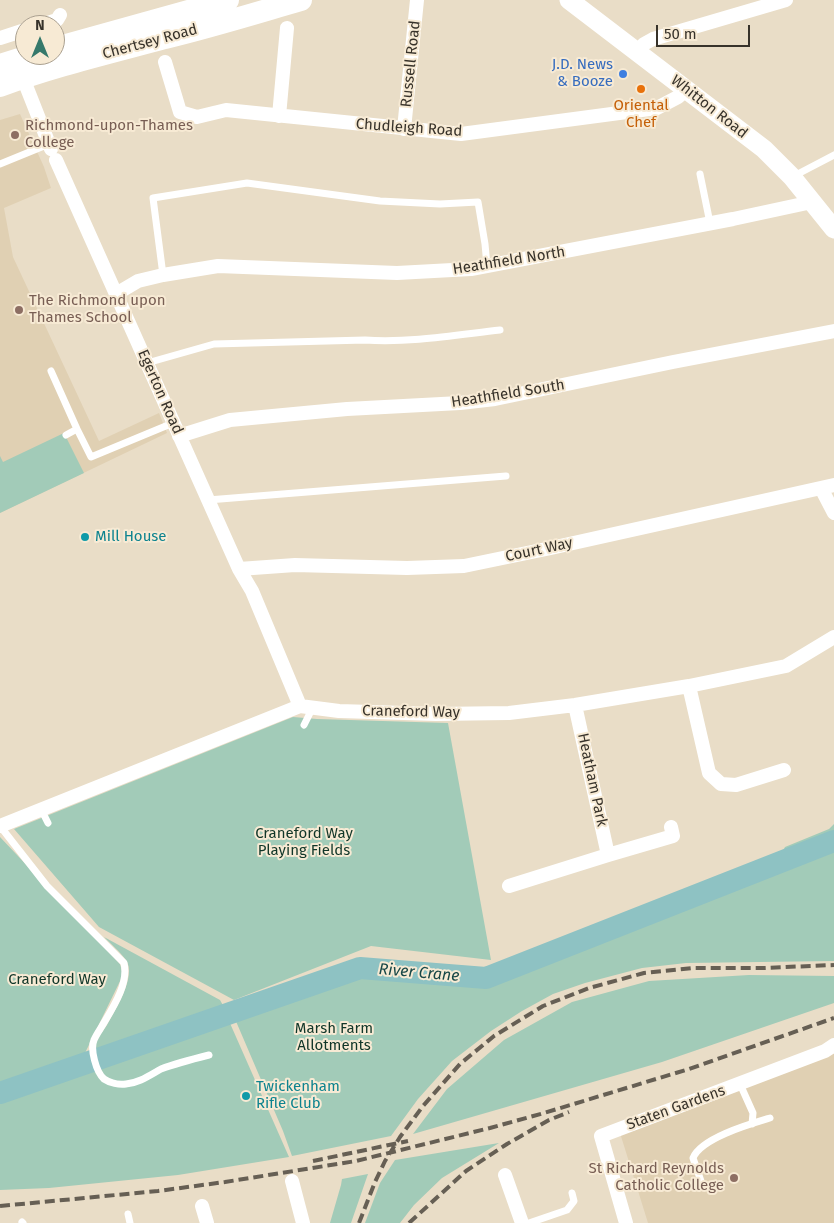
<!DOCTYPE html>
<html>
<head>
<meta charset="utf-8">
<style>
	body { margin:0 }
	#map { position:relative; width:834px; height:1223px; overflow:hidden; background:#e9ddc7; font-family:"Fira Sans",sans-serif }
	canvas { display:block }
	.north { position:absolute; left:15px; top:15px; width:50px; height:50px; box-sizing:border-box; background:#f7ead4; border:1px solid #aaa090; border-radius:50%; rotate:0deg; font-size:14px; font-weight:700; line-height:20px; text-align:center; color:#37322a }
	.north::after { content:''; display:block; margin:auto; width:18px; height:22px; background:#36796b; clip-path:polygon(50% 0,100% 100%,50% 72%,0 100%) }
	.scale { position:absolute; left:656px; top:25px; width:94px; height:22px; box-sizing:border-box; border:2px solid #37322a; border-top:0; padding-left:6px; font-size:15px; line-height:18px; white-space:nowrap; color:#37322a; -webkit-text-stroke:4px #f7ead4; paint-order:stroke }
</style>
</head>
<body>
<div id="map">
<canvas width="834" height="1223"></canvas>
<div class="north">N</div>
<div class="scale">50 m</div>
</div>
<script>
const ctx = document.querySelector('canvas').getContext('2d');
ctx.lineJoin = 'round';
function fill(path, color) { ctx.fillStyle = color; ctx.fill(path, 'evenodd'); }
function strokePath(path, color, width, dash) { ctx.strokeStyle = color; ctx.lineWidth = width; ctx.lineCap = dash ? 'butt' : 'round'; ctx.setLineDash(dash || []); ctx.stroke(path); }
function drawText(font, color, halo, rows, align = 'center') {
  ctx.font = font + ' "Fira Sans",sans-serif'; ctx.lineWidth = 4; ctx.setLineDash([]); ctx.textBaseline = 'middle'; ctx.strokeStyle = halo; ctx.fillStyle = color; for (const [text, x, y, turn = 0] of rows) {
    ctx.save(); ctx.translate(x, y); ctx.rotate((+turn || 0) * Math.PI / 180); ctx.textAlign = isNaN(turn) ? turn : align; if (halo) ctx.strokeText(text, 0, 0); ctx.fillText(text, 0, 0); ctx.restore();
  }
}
const built = new Path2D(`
	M 20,114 L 44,167 L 51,188 L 4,208 L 13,257 L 99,441 L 159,413 L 167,433 L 0,513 L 0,120 Z
	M 834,1053 L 834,1223 L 648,1223 L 620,1133 Z`);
const green = new Path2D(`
	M 64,433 L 84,473 L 0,513 L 0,456 L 3,462 Z
	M 293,717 L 317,719 L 448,723 L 491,960 L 371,946 L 234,1000 L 99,927 L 14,829 Z
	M 834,824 L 834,961 L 686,963 L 642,968 L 585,983 L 553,994 L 522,1011 L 491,1031 L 452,1061 L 418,1099 L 391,1136 L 292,1156 L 283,1131 L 235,1019 L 355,978 L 488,983 L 774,868 L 785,847 L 829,829 Z
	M 0,837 L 120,964 L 123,975 L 85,1053 L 0,1084 Z
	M 104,937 L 220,1000 L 225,1009 L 95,1049 C 96,1036 101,1035 107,1025 C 115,1010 137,976 126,960 C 120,952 111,944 104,937 Z
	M 749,975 L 834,976 L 834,1003 L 662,1062 L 413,1134 L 447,1089 L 504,1040 L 572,1002 L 649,981 Z
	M 229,1021 L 289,1157 L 178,1175 L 49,1188 L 0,1190 L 0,1101 Z
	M 499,1143 L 442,1178 L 414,1205 L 400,1223 L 365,1223 L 380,1183 L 395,1160 Z
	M 368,1174 L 351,1223 L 330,1223 L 341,1185 L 342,1179 Z`);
const river = new Path2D(`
	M 0,1093 L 360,968 L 486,978 L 834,841`);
const service = new Path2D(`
	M 0,164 L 49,144
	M 700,174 L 710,223
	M 792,177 L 834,155
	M 163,275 L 153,198 L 247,183 L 380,201 L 440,204 L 478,202 L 485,244 L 487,266
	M 147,363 L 214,344 L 365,340 C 410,343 456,335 500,330
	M 51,371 L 77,429 L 91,457 L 173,423
	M 66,435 L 77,429
	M 208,500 L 506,476
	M 304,725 L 313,707
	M 41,809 L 48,823
	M 0,826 L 47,886 L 124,963 C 129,984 112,1009 102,1026 C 99,1031 96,1035 94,1040 C 90,1049 96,1072 104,1079 C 110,1083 119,1085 126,1084 C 139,1083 150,1075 161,1069 C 177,1063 193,1059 209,1055
	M 740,1084 L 753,1113 L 752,1124
	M 703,1187 L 693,1158 C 701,1138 750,1124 770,1118
	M 128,1214 L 130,1223
	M 22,1222 L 23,1223
	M 529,1223 L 567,1210 L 574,1201 L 572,1193`);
const minor = new Path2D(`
	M 42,25 L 57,20 L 60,15
	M 0,38 L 25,30
	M 638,52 L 644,44 L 653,39 L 786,0
	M 165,62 L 180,112 L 197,117 L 226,110 L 461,134 L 657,108 L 678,97 L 686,90
	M 23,78 L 51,149
	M 279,116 L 287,28
	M 404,129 L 417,0
	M 56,160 L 239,569 L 252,591 L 300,706
	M 116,294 L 138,281 L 163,275 L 218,266 L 397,273 L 471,269 L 733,219 L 812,202
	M 179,436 L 230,420 L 347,409 L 460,403 L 495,399 L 673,362 L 834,331
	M 821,488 L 834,513
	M 239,569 L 295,565 L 407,568 L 464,566 L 551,548 L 834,485
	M 689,686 L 709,773 L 721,784 L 736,785 L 784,770
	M 575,705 L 608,855
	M 0,826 L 300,706 L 339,711 L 436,714 L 509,713 L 575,705 L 689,686 L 786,666 L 834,637
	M 509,886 L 608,855 L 673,836 L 671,827
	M 505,1175 L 522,1223
	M 292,1181 L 303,1223
	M 202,1206 L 207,1223
	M 626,1223 L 601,1136 L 825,1051 L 834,1045`);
const secondary = new Path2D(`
	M 569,0 L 764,149 L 792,177 L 834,229`);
const trunk = new Path2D(`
	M 55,48 L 228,0
	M 0,65 L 32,55
	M 0,86 C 54,66 110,53 165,38 C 211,27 256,13 301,0`);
const rail = new Path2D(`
	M 313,1161 L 408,1141
	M 0,1206 L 158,1191 L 225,1182 L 356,1161 L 490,1128 L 544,1113 L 689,1069 L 834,1018
	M 359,1223 L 375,1182 L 385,1161 L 400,1137 L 423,1106 L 460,1064 L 494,1036 L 543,1006 L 589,988 L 644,973 L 693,968 L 763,968 L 834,965
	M 409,1223 L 466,1171 L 507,1144 L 549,1120 L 569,1112`);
const markers = [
	[623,74,5,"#3f7fe0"],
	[641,89,5,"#e8710a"],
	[15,135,5,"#8d6e63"],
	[19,310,5,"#8d6e63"],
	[85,537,5,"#0f9aa8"],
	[246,1096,5,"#0f9aa8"],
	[734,1178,5,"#8d6e63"]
];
const streetNames = [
	["Chertsey Road",150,42,-15],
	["Russell Road",411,64,-84],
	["Whitton Road",709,107,38],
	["Chudleigh Road",409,128,4],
	["Heathfield North",509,261,-9],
	["Egerton Road",160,392,66],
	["Heathfield South",508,394,-9],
	["Court Way",539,550,-12],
	["Craneford Way",411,712,1],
	["Heatham Park",592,780,78],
	["Staten Gardens",676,1108,-20]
];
const shopNames = [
	["J.D. News",613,65],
	["& Booze",613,82]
];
const foodNames = [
	["Oriental",641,106],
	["Chef",641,123]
];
const educationNames = [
	["Richmond-upon-Thames",25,126],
	["College",25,143],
	["The Richmond upon",29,301],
	["Thames School",29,318],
	["St Richard Reynolds",724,1169,"right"],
	["Catholic College",724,1186,"right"]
];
const cultureNames = [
	["Mill House",95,537],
	["Twickenham",256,1087],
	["Rifle Club",256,1104]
];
const parkNames = [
	["Craneford Way",304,834],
	["Playing Fields",304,851],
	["Craneford Way",57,980],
	["Marsh Farm",334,1029],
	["Allotments",334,1046]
];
const waterNames = [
	["River Crane",419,973,5]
];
fill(built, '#e0d0b3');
fill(green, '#a2cbb8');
strokePath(river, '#8ec2c3', 22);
strokePath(service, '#fff', 7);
strokePath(minor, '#fff', 14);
strokePath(secondary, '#fff', 19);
strokePath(trunk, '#fff', 22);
strokePath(rail, '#665f54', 4, [10, 5]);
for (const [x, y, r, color] of markers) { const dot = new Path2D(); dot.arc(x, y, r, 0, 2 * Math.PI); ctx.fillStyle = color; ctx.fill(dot); strokePath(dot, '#f7ead4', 2); }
drawText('15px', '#37322a', '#f7ead4', streetNames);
drawText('15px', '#366cbe', '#f7ead4', shopNames, 'right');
drawText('15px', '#c56008', '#f7ead4', foodNames);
drawText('15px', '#785e54', '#f7ead4', educationNames, 'left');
drawText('15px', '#0d838f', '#f7ead4', cultureNames, 'left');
drawText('15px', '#103628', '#f7ead4', parkNames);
drawText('italic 16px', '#174747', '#f7ead4', waterNames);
</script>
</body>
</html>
